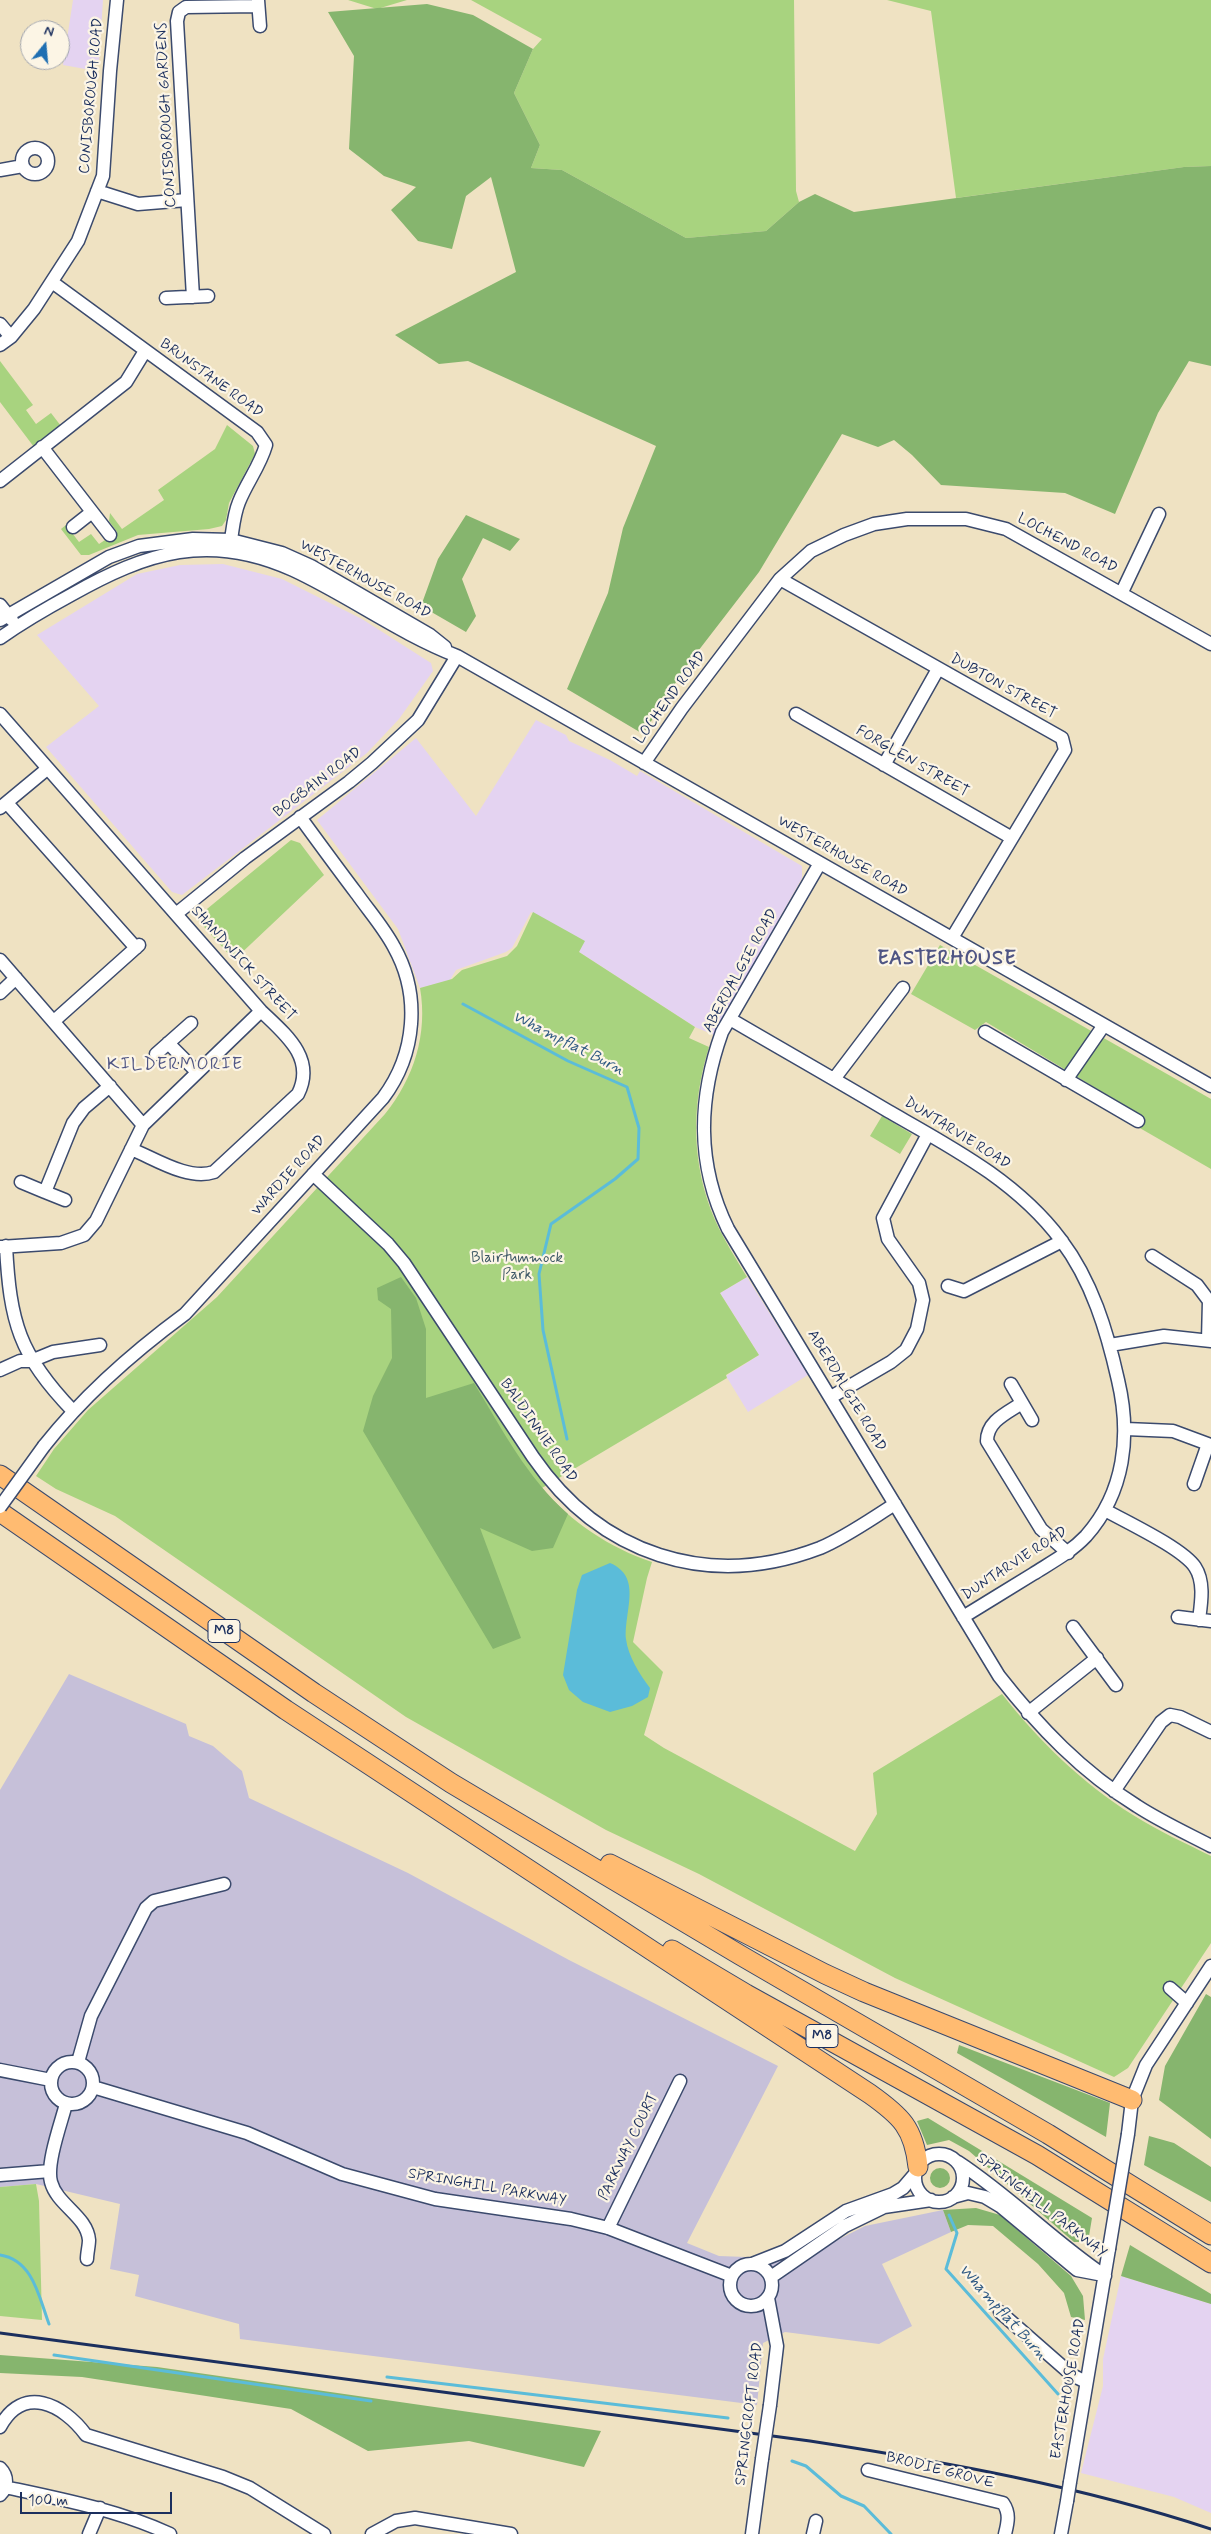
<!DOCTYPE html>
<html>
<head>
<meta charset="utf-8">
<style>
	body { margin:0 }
	#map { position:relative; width:1211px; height:2534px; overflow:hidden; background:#efe2c2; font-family:Mynerve,sans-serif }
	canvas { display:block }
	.north { position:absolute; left:20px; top:20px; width:50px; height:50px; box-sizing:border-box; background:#fcf5e5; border:1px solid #a2a6af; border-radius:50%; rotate:17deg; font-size:14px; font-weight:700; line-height:20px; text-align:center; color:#1b2f5e }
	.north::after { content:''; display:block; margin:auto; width:18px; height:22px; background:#1f6fb2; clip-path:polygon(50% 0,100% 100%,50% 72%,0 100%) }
	.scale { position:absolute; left:20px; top:2492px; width:152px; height:22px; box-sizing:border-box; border:2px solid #1b2f5e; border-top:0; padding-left:6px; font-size:15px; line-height:18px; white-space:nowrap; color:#1b2f5e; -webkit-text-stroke:4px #fcf5e5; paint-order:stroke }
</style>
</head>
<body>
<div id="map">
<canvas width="1211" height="2534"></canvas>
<div class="north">N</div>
<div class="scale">100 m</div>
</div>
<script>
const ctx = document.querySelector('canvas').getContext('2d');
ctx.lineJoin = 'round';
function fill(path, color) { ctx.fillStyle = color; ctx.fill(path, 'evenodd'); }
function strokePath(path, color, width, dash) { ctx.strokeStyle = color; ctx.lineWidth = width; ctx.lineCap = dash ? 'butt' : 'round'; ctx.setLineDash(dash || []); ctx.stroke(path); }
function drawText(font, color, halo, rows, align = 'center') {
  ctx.font = font + ' Mynerve,sans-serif'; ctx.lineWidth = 4.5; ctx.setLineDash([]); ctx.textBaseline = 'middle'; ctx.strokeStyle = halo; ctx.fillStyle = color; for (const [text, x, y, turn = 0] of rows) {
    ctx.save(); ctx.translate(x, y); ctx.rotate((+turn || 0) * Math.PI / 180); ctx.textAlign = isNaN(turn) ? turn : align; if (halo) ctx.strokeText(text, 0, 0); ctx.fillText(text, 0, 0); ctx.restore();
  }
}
const built = new Path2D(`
	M 73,0 L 103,0 L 99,62 L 91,70 L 63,65 Z
	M 223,564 L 282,579 L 362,619 L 431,663 L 433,671 L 399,719 L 367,753 L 182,895 L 172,892 L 46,747 L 99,706 L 37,635 L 137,574 L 180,565 Z
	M 536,720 L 566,735 L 569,741 L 610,760 L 637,776 L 640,771 L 802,866 L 802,878 L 714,1035 L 695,1027 L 579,952 L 584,941 L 531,912 L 512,948 L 506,952 L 456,970 L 450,980 L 420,988 L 398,929 L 317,820 L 416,738 L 476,816 Z
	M 747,1277 L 808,1375 L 748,1412 L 726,1376 L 759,1355 L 720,1293 Z
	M 1121,2276 L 1211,2304 L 1211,2513 L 1174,2497 L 1081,2473 L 1103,2386 L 1103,2359 Z`);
const industrial = new Path2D(`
	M 69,1674 L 186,1724 L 189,1736 L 213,1746 L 242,1771 L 249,1798 L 408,1873 L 569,1960 L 778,2066 L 687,2243 L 719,2256 L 800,2259 L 865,2226 L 943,2210 L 951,2232 L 882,2264 L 912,2326 L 879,2344 L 785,2332 L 763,2343 L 757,2405 L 240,2339 L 239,2324 L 135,2296 L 139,2275 L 110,2269 L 120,2204 L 36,2184 L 0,2187 L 0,1790 Z`);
const green = new Path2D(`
	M 348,0 L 407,0 L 377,9 Z
	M 471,0 L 794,0 L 796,191 L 799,202 L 766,231 L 686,238 L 562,170 L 531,168 L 540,145 L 514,93 L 533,49 L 542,39 Z
	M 887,0 L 1211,0 L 1211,166 L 1184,167 L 956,198 L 931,11 Z
	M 0,361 L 33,405 L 26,410 L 36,424 L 51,413 L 61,426 L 34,447 L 0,402 Z
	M 227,425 L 253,446 L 255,454 L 229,503 L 226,520 L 222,526 L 209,529 L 138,535 L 89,555 L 81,555 L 61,529 L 66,525 L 79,542 L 91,534 L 99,544 L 117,532 L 109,521 L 110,513 L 122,529 L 164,500 L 158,490 L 215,449 Z
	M 291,840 L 300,843 L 324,875 L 234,960 L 196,918 Z
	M 533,912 L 585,941 L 579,952 L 695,1027 L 689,1038 L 709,1047 C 691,1105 691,1164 715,1220 C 724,1240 736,1259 747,1277 L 720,1293 L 759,1355 L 726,1375 L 727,1378 L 542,1488 C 571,1522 610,1548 652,1562 L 647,1578 L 633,1642 L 663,1672 L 644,1735 L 664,1748 L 855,1851 L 877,1814 L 873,1773 L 1002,1694 C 1039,1741 1082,1783 1133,1815 C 1158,1831 1185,1843 1211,1856 L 1211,1943 L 1128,2068 L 1114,2077 L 895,1978 L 699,1874 L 606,1830 L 406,1717 L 115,1516 L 56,1489 L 36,1476 L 54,1449 L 88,1410 L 217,1297 L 385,1114 C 414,1078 428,1034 420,988 L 452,979 L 462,970 L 507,956 L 517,946 Z
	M 940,945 L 1211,1099 L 1211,1169 L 1138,1127 L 1144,1117 L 986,1022 L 975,1030 L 911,994 Z
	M 882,1116 L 912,1134 L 900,1154 L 870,1136 Z
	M 36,2184 L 39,2201 L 42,2320 L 0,2316 L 0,2187 Z`);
const forest = new Path2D(`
	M 427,4 L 473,15 L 533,49 L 514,93 L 540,145 L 531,168 L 562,170 L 686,238 L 766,231 L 799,202 L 815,194 L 854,212 L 1184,167 L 1211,166 L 1211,366 L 1189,361 L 1158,413 L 1115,514 L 1065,493 L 941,485 L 912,455 L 894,440 L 878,447 L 842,434 L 759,572 L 685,668 L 643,734 L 567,689 L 608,593 L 623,528 L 656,446 L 468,361 L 439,364 L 395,335 L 516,272 L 491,177 L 466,196 L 452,249 L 418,241 L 391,210 L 416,187 L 384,176 L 349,149 L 354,56 L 328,12 Z
	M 466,515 L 520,539 L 510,551 L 483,538 L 462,579 L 476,616 L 466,632 L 421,606 L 438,559 Z
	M 401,1277 L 416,1298 L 426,1329 L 426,1398 L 474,1383 C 502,1429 527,1478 568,1514 L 553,1548 L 532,1551 L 480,1528 L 521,1638 L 493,1649 L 363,1431 L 373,1396 L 392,1358 L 391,1309 L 378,1300 L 377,1288 Z
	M 1206,1994 L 1211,1997 L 1211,2139 L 1159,2100 L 1165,2066 Z
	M 959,2045 L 1110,2103 L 1106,2137 L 957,2053 Z
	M 928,2118 L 1092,2218 L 1088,2242 L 1074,2242 L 969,2151 L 949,2140 L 927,2145 L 917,2121 Z
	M 1149,2136 L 1174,2143 L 1211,2167 L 1211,2202 L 1144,2165 Z
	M930 2178a10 10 0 1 1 20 0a10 10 0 1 1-20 0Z
	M 976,2208 L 1000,2215 L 1071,2276 L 1083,2296 L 1085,2320 L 1071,2317 L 1064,2293 L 1038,2264 L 993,2226 L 968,2225 L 951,2232 L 943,2210 Z
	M 1130,2245 L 1211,2294 L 1211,2304 L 1121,2276 Z
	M 0,2355 L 157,2367 L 601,2431 L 584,2467 L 469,2441 L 368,2451 L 291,2409 L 82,2377 L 0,2373 Z`);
const water = new Path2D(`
	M 610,1563 C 643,1577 624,1611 626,1639 C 628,1656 640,1675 650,1688 L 648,1697 L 632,1706 L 610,1712 L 583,1702 L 569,1690 L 563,1675 L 577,1590 L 582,1575 Z`);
const stream = new Path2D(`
	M 463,1004 L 568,1061 L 627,1087 L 639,1128 L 638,1159 L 615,1179 L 551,1224 L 539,1274 L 543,1330 L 567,1439
	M 949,2215 L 957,2233 L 946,2269 L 1058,2394
	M 0,2255 C 33,2260 39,2297 49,2324
	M 54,2355 L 371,2401
	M 387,2377 L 728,2418
	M 792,2461 L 806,2466 L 841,2496 L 864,2506 L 891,2534`);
const minor = new Path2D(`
	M 258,0 L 260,26
	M22 161a13 13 0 1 1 26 0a13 13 0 1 1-26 0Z
	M 0,170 L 23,166
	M 97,191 L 138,204 L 187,200
	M 52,282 L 257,432 L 266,445 C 260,466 247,482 239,502 C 234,514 233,527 231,540
	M 193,297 L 177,21 L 179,12 L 186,7 L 258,6
	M 166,298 L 208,296
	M 0,324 L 11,337
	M 0,345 L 11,337 L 34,309 L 78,241 L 103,176 L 110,71 L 117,0
	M 42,447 L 110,535
	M 0,481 L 126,382 L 145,351
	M 73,527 L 92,512
	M 780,579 L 1062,738 L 1065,750 L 952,938
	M 1122,592 L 1159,514
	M 0,605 L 12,620
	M 0,620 L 109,557 L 139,546 L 193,539 L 231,540 L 282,553 L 311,566 L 430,635 L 445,647
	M 0,638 C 23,622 47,608 71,595 C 147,552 209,532 293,570 C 349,596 400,634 457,656 L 1211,1086
	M 0,714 L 261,1011 C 285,1034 316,1058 298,1094 L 214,1172 C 188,1181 154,1158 131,1149
	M 796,714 L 1012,838
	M 644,763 L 682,708 L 780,579 L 811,551 L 844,535 L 874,524 L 907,519 L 966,519 L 1006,529 L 1211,644
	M 884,765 L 938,669
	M 7,803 L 136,948
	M 0,808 L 47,769
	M 820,863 L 722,1032 C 698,1099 696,1164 728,1229 L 999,1676 C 1039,1727 1082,1772 1137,1806 C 1160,1821 1186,1833 1211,1846
	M 176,914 L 245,858 L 349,782 L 372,763 L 418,720 L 457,656
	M 0,960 L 143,1125
	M 0,993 L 16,978
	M 730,1019 C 783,1050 836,1080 888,1111 C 951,1147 1017,1181 1061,1240 C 1092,1281 1107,1331 1118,1380 C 1131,1435 1125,1492 1086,1536 C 1071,1552 1052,1562 1033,1574 C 1010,1588 986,1603 963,1617
	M 54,1021 L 139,945
	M 985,1032 L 1138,1121
	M 168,1043 L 197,1072
	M 156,1054 L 191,1023
	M 834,1079 L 903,988
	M 1066,1080 L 1104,1025
	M 313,1174 L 388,1244 L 404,1263 L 533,1457 C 600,1554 707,1591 820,1548 C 846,1537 871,1519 895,1504
	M 21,1182 L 45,1192 L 73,1123 L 84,1108 L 110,1086
	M 45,1192 L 65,1200
	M 6,1246 C 10,1322 19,1355 73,1411
	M 0,1247 L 61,1243 L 84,1235 L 96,1221 L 143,1125 L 261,1011
	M 1152,1256 L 1197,1285 L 1209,1301 L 1208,1340
	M 948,1286 L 964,1291 L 1062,1241
	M 1110,1345 L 1164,1336 L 1211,1341
	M 0,1370 L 20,1361 L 31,1361 L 53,1352 L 100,1345
	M 1011,1384 L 1032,1420
	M 831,1397 L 891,1362 L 906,1350 L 917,1329 L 923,1300 L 919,1283 L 888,1239 L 883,1218 L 928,1134
	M 1022,1403 C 1007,1413 987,1421 987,1441 L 1041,1529 L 1068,1553
	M 1126,1429 L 1173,1431 L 1208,1444 L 1194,1484
	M 44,1446 C 85,1394 132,1353 185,1314 L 383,1098 C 416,1054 421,995 394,947 C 384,928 369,911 357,894 C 338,869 319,843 300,817
	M 1105,1510 C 1128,1523 1182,1548 1195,1567 C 1205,1582 1201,1604 1199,1620
	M 1178,1617 L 1211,1621
	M 1073,1627 L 1116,1685
	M 1028,1713 L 1097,1658
	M 1114,1791 L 1161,1722 L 1170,1715 L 1180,1717 L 1211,1732
	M 1170,1988 L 1187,2003
	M51 2083a21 21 0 1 1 42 0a21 21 0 1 1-42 0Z
	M 78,2062 L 91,2016 L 146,1908 L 154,1901 L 224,1884
	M 0,2070 L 51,2080
	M 93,2087 L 247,2133 L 342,2174 L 435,2199 L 571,2219 L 608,2228 L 732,2276
	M 66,2104 C 61,2123 46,2164 51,2182 C 57,2205 87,2216 89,2240 C 89,2246 87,2253 87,2259
	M 1128,2134 L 1132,2100 L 1146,2065 L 1211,1966
	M915 2178a24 24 0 1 1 48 0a24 24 0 1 1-48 0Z
	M 958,2162 C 1010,2196 1053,2241 1105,2276
	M 0,2175 L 50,2171
	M 953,2197 L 968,2193 L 985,2197 L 1000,2206 L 1077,2270 L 1098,2274
	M 608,2228 L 680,2081
	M730 2285a21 21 0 1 1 42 0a21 21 0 1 1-42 0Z
	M 752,2264 L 785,2251 L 846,2211 L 893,2194 L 903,2188 L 915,2174
	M 771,2277 L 845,2226 L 884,2207 L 931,2200
	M 768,2298 L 777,2346 L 770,2405
	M 1000,2312 L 1072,2375 L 1086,2382
	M 0,2427 C 23,2384 63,2404 86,2435 L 223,2477 L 250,2488 L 324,2534
	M 0,2468 C 8,2476 8,2487 0,2495
	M 868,2470 L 1003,2503 C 1010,2513 1008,2522 1005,2534
	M 1070,2482 L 1109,2249
	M 5,2487 C 61,2499 118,2510 170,2534
	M 89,2534 L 100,2508
	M 372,2534 L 396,2521 L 415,2518 L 511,2534
	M 752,2534 L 762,2459
	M 813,2534 L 816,2521
	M 1061,2534 L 1067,2501`);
const highway = new Path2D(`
	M 0,1475 L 314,1693 L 451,1783 L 740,1955 L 1048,2134 L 1211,2235
	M 0,1512 L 286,1710 L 870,2094 C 901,2116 914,2128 918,2167
	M 610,1864 L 825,1974 L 864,1992 L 1132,2100
	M 672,1950 L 746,1994 L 1037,2155 L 1211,2263`);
const rail = new Path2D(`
	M 0,2333 L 810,2441 C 946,2462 1080,2486 1211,2529`);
const minorBridge = new Path2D(`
	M 0,1507 L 44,1446
	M 1109,2249 L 1128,2134
	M 762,2459 L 770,2405
	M 1067,2501 L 1070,2482`);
const shields = [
	[224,1631,32],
	[822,2036,32]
];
const shieldNames = [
	["M8",224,1631],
	["M8",822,2036]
];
const streetNames = [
	["CONISBOROUGH ROAD",92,96,-85],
	["CONISBOROUGH GARDENS",167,115,-93],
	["BRUNSTANE ROAD",211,379,36],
	["LOCHEND ROAD",1067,544,28],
	["WESTERHOUSE ROAD",365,580,29],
	["DUBTON STREET",1003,687,29],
	["LOCHEND ROAD",671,698,-54],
	["FORGLEN STREET",912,762,30],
	["BOGBAIN ROAD",318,783,-37],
	["WESTERHOUSE ROAD",842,857,30],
	["SHANDWICK STREET",243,964,48],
	["ABERDALGIE ROAD",741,971,-61],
	["DUNTARVIE ROAD",957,1134,32],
	["WARDIE ROAD",289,1176,-48],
	["ABERDALGIE ROAD",846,1391,59],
	["BALDINNIE ROAD",538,1431,55],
	["DUNTARVIE ROAD",1015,1564,-33],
	["PARKWAY COURT",629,2147,-64],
	["SPRINGHILL PARKWAY",487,2188,10],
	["SPRINGHILL PARKWAY",1041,2206,38],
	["EASTERHOUSE ROAD",1069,2389,-80],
	["SPRINGCROFT ROAD",750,2414,-83],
	["BRODIE GROVE",940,2471,14]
];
const parkNames = [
	["Blairtummock",517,1259],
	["Park",517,1276]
];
const waterNames = [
	["Whampflat Burn",568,1044,27],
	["Whampflat Burn",1002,2313,48]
];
const quarterNames = [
	["KILDERMORIE",175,1065]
];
const districtNames = [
	["EASTERHOUSE",947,960]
];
fill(built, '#e4d3f1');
fill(industrial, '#c6c0d9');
fill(green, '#a8d37f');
fill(forest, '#86b56e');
fill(water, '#5bbcd9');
strokePath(stream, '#5bbcd9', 3);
strokePath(minor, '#3b4a6d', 15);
strokePath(highway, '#3b4a6d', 21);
strokePath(minor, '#fff', 12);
strokePath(highway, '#ffbb71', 19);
strokePath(rail, '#1b2f5e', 3);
strokePath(minorBridge, '#3b4a6d', 15, []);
strokePath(minorBridge, '#fff', 12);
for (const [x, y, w] of shields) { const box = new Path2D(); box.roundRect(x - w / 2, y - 11.5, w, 23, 4); ctx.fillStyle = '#fcf5e5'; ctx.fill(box); strokePath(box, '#1b2f5e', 1); }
drawText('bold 14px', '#1b2f5e', null, shieldNames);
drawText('15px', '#1b2f5e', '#fcf5e5', streetNames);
drawText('15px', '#3e5866', '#fcf5e5', parkNames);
drawText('italic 16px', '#2e5983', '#fcf5e5', waterNames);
ctx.letterSpacing = '1px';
drawText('18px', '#4f5584', '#fcf5e5', quarterNames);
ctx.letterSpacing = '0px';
ctx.letterSpacing = '1px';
drawText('bold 20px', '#4f5584', '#fcf5e5', districtNames);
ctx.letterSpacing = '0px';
</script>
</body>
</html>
